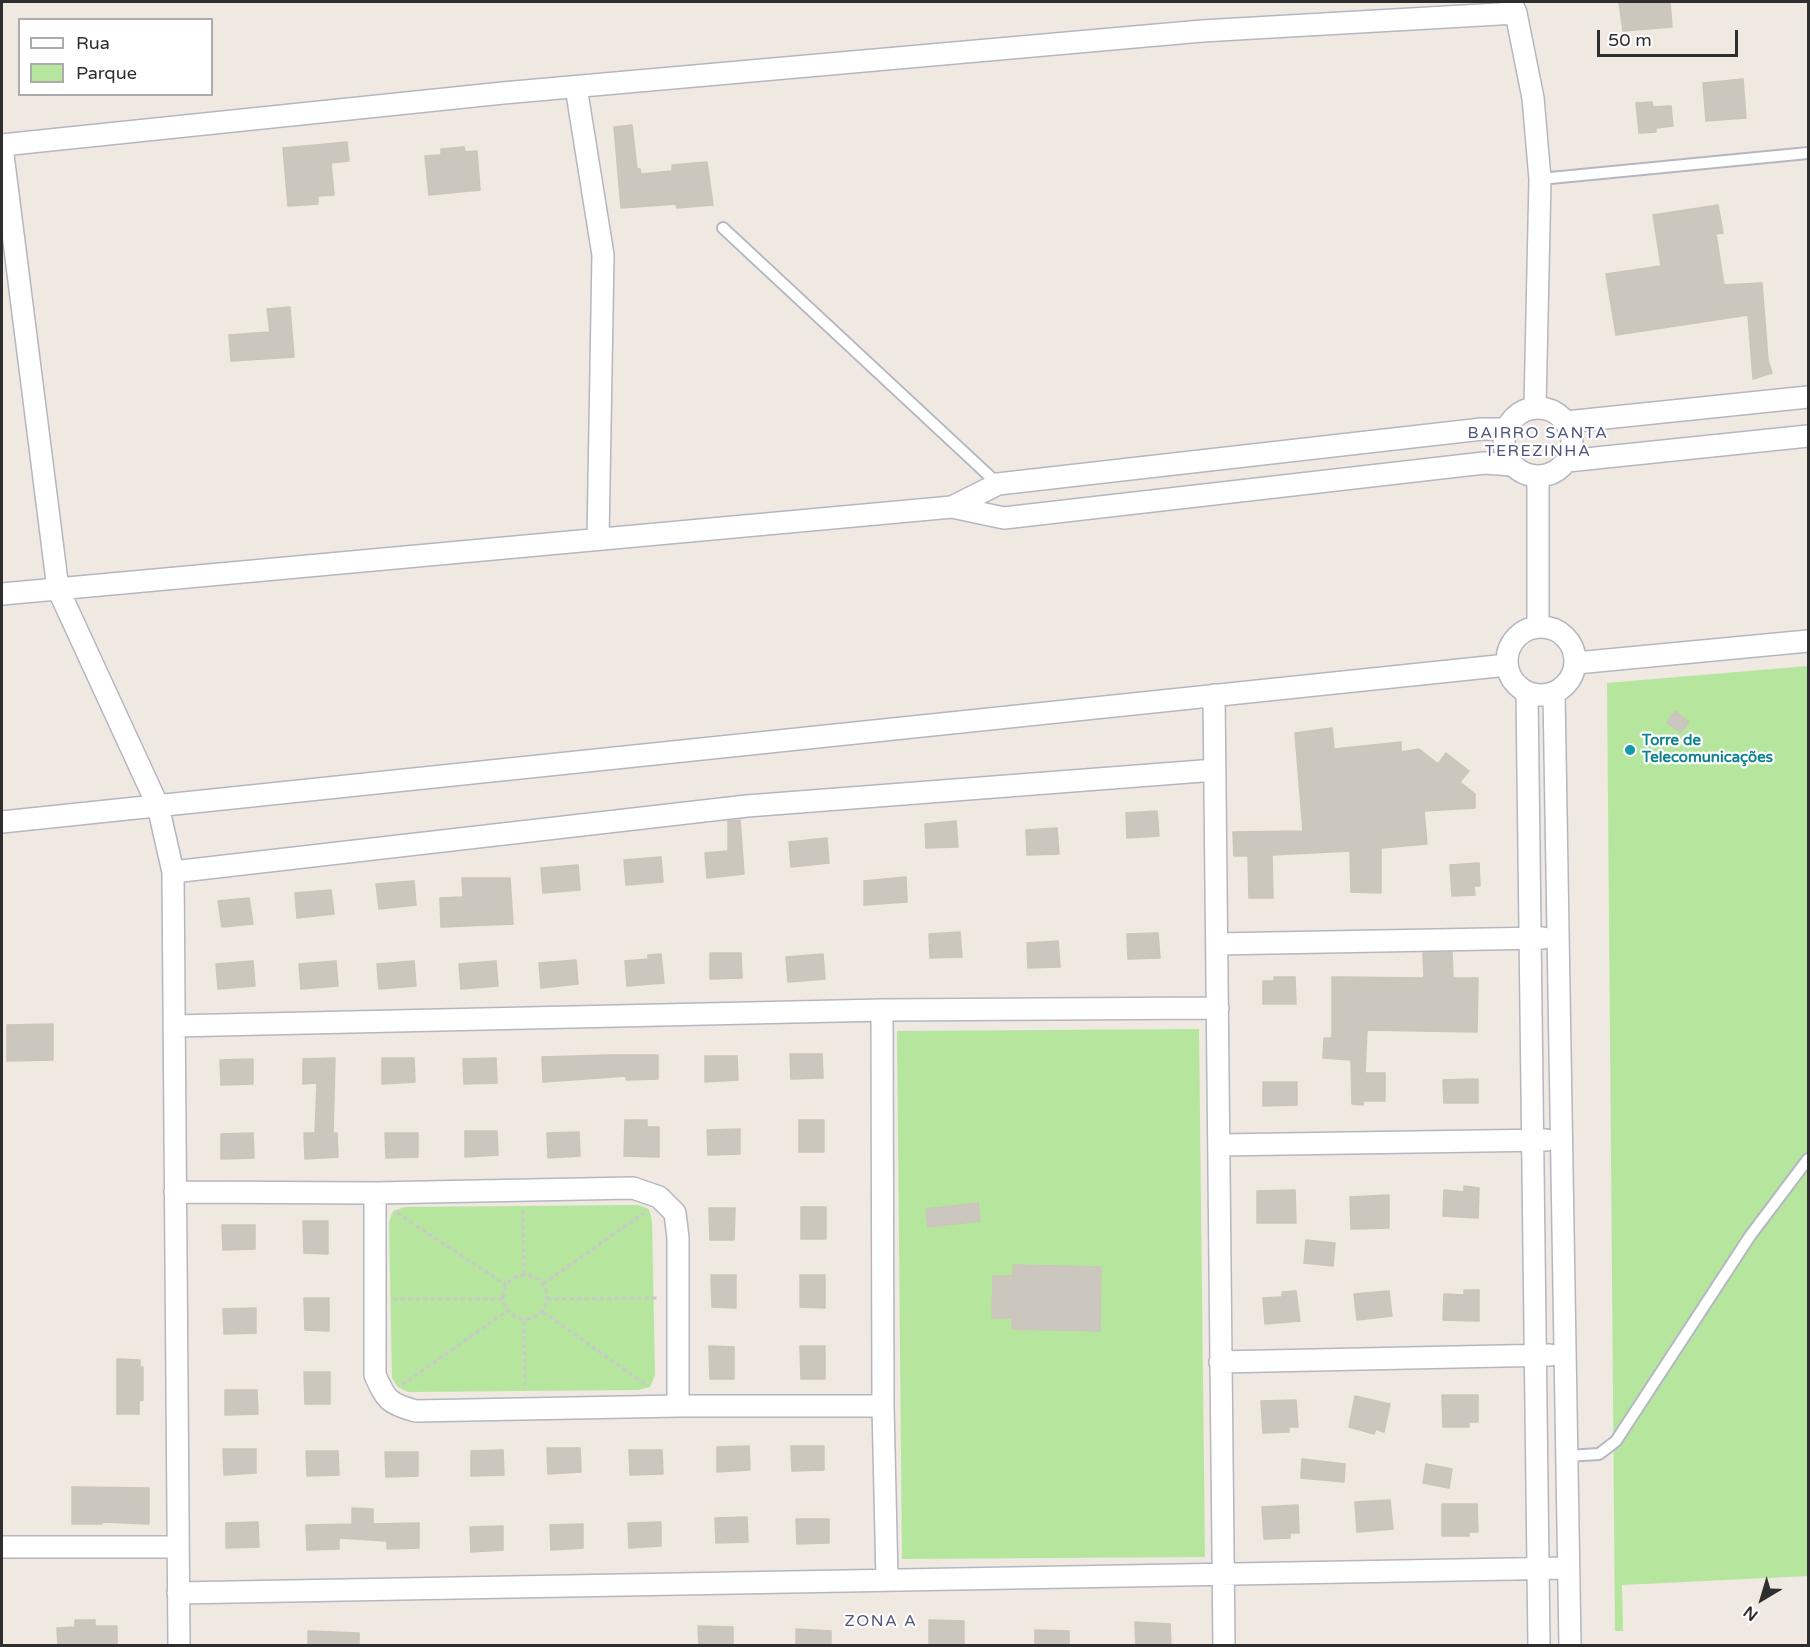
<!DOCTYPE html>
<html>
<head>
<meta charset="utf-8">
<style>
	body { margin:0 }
	#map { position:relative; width:1810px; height:1647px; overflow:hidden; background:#efe9e1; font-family:"Varela Round",sans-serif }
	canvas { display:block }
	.frame { position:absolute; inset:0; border:3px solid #2e2e2e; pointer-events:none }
	.legend { position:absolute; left:18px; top:18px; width:195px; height:78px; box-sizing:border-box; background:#fff; border:2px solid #ababab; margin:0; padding:8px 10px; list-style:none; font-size:18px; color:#2e2e2e }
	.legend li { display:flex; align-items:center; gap:12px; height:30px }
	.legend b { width:30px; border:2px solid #ababab }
	.north { position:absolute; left:1732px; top:1569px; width:60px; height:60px; -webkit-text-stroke:4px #fff; paint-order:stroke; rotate:218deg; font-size:16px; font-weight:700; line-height:24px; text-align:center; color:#2e2e2e }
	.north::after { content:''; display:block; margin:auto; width:21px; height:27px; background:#2e2e2e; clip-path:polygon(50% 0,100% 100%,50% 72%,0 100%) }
	.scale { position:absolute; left:1597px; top:30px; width:141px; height:27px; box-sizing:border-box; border:3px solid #2e2e2e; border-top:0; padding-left:8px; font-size:18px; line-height:21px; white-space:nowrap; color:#2e2e2e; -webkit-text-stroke:4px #fff; paint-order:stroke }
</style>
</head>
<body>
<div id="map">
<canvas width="1810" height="1647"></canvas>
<div class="frame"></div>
<ul class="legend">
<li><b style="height:8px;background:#fff"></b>Rua</li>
<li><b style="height:16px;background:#b6e59e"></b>Parque</li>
</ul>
<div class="north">N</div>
<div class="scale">50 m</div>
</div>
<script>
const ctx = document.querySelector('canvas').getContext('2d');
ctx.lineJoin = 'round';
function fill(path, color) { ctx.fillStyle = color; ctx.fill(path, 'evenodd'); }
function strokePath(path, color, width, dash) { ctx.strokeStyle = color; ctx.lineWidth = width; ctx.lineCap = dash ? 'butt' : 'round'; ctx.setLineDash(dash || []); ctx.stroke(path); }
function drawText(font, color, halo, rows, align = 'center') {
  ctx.font = font + ' "Varela Round",sans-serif'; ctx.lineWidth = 4.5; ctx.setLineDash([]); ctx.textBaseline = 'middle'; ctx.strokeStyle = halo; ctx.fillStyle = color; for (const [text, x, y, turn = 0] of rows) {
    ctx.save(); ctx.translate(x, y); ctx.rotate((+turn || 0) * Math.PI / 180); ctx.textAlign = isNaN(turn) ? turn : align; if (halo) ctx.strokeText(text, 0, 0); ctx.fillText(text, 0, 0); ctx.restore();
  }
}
const green = new Path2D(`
	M 1808,666 L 1808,1576 L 1622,1585 L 1623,1631 L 1615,1631 L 1607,683 Z
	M 1199,1029 L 1205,1557 L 902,1559 L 897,1031 Z
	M 638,1205 L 649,1209 L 652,1221 L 655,1375 L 650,1387 L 638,1390 L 408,1392 L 398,1387 L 392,1378 L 389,1222 L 393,1211 L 405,1207 Z`);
const building = new Path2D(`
	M 1619,2 L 1670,2 L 1672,27 L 1623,31 Z
	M 1743,79 L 1746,118 L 1706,121 L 1703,83 Z
	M 1652,102 L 1653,107 L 1671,106 L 1673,126 L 1656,128 L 1656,132 L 1639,133 L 1636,103 Z
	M 632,125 L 637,169 L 640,169 L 641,174 L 672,171 L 672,165 L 707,162 L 713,205 L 677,208 L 676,204 L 621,208 L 614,127 Z
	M 347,142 L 349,161 L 331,163 L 334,195 L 318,196 L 318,204 L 288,206 L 283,148 Z
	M 464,147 L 465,152 L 477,151 L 480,190 L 429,195 L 425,156 L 441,155 L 441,149 Z
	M 1718,205 L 1723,233 L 1716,234 L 1724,285 L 1762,283 L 1768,360 L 1772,373 L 1753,379 L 1748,315 L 1616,335 L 1606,274 L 1661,266 L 1653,215 Z
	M 290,307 L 294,357 L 231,361 L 229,335 L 270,332 L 267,309 Z
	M 1675,711 L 1689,722 L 1681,733 L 1667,723 Z
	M 1332,728 L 1334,749 L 1401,742 L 1401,752 L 1419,749 L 1438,764 L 1446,753 L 1469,771 L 1460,782 L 1475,794 L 1475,808 L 1424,811 L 1427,844 L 1381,848 L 1381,893 L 1351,892 L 1350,851 L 1272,855 L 1273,898 L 1249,898 L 1248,856 L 1234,856 L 1233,832 L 1303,831 L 1295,733 Z
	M 1157,811 L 1159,836 L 1127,838 L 1126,813 Z
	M 740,820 L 744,874 L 707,878 L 705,853 L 728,851 L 728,821 Z
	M 956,821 L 958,847 L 926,848 L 925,824 Z
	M 1057,828 L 1059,854 L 1027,855 L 1026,830 Z
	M 827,838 L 829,863 L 791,867 L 789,842 Z
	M 661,857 L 663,882 L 626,885 L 624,860 Z
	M 1479,863 L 1480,886 L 1474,886 L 1475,895 L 1452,896 L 1450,865 Z
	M 578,865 L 580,890 L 543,893 L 541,868 Z
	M 906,877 L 907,902 L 864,905 L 864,881 Z
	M 462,878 L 510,878 L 513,924 L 441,927 L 440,898 L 463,897 Z
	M 414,881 L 416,905 L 379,909 L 376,884 Z
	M 331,890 L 334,914 L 297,918 L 295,893 Z
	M 249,898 L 253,924 L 222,927 L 218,901 Z
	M 960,932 L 962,957 L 930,958 L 929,934 Z
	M 1158,933 L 1160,958 L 1128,959 L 1127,934 Z
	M 1058,941 L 1060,967 L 1028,968 L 1027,943 Z
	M 1452,952 L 1453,978 L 1478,978 L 1477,1032 L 1367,1030 L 1365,1073 L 1385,1073 L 1385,1101 L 1363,1101 L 1363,1105 L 1352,1104 L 1351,1060 L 1323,1058 L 1324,1038 L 1332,1038 L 1332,977 L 1424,978 L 1423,953 Z
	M 710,953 L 741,953 L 742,978 L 710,979 Z
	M 661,954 L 664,983 L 627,986 L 625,961 L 648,959 L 648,955 Z
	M 823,954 L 825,979 L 788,982 L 786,957 Z
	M 576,960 L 578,984 L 541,988 L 539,963 Z
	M 253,961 L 255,986 L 218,989 L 216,964 Z
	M 336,961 L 338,986 L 301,989 L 299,964 Z
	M 414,961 L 416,986 L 379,989 L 377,964 Z
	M 496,961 L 498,986 L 461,989 L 459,964 Z
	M 1274,977 L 1295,977 L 1296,1004 L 1263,1004 L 1263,981 L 1274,981 Z
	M 53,1024 L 53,1060 L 7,1061 L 7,1025 Z
	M 790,1054 L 822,1054 L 823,1078 L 791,1079 Z
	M 609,1055 L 658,1055 L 658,1079 L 626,1080 L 626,1076 L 543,1082 L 542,1057 Z
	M 705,1056 L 737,1056 L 738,1080 L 705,1082 Z
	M 335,1058 L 333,1133 L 337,1133 L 338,1157 L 305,1159 L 304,1133 L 315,1133 L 317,1083 L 303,1084 L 303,1059 Z
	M 382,1058 L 414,1058 L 415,1082 L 382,1084 Z
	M 496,1058 L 497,1083 L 464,1084 L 463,1059 Z
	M 253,1059 L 253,1084 L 221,1085 L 220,1060 Z
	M 1478,1079 L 1478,1103 L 1444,1103 L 1443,1080 Z
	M 1263,1082 L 1297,1082 L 1297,1105 L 1263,1106 Z
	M 625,1120 L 647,1120 L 647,1127 L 659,1127 L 659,1157 L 624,1156 Z
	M 799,1120 L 824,1120 L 824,1152 L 799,1152 Z
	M 740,1129 L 740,1154 L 708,1155 L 707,1130 Z
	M 465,1131 L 497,1131 L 498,1155 L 465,1157 Z
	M 579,1132 L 580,1156 L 548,1158 L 547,1133 Z
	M 253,1133 L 254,1158 L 221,1159 L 221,1134 Z
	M 385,1133 L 418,1133 L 418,1157 L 386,1158 Z
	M 1464,1186 L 1479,1188 L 1478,1218 L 1443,1216 L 1444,1190 L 1464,1192 Z
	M 1295,1190 L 1296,1223 L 1257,1223 L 1257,1191 Z
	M 1389,1195 L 1389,1228 L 1351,1229 L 1350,1197 Z
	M 978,1203 L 980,1221 L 928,1227 L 926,1209 Z
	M 801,1207 L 826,1207 L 826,1239 L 801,1239 Z
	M 709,1208 L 735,1208 L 734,1240 L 710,1240 Z
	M 303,1221 L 328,1221 L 328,1254 L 304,1253 Z
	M 222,1225 L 255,1225 L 255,1249 L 223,1250 Z
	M 1306,1240 L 1335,1243 L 1333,1266 L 1304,1263 Z
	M 1013,1265 L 1101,1267 L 1100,1331 L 1012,1329 L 1012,1318 L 992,1318 L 993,1276 L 1013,1276 Z
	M 711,1275 L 736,1275 L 736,1308 L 712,1307 Z
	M 800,1275 L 825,1275 L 825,1308 L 800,1307 Z
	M 1464,1290 L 1479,1290 L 1479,1321 L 1443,1320 L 1444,1294 L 1464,1295 Z
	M 1296,1291 L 1300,1321 L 1265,1324 L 1263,1298 L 1282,1297 L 1282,1292 Z
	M 1389,1291 L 1392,1316 L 1357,1320 L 1354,1294 Z
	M 304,1298 L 329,1298 L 329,1331 L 305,1330 Z
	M 256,1308 L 256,1333 L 224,1334 L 223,1309 Z
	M 709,1346 L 734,1347 L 734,1379 L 710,1379 Z
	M 800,1346 L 825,1346 L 825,1379 L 801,1379 Z
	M 117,1359 L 140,1360 L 140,1367 L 143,1367 L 143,1400 L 139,1401 L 139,1414 L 117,1414 Z
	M 304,1372 L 330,1372 L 330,1404 L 305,1404 Z
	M 225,1390 L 257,1390 L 258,1414 L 225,1415 Z
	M 1442,1395 L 1478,1395 L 1478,1422 L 1469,1422 L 1469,1427 L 1443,1427 Z
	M 1355,1396 L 1390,1404 L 1384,1432 L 1376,1429 L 1374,1434 L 1349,1427 Z
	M 1296,1400 L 1298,1427 L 1289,1427 L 1289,1432 L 1263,1433 L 1261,1401 Z
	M 749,1446 L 750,1470 L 717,1472 L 717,1447 Z
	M 791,1446 L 824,1446 L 824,1470 L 792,1471 Z
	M 547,1448 L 580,1448 L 581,1472 L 548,1474 Z
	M 223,1449 L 256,1449 L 256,1473 L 224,1475 Z
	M 503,1450 L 504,1475 L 471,1476 L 471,1451 Z
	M 629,1450 L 662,1450 L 663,1474 L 630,1475 Z
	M 306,1451 L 338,1451 L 339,1475 L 307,1476 Z
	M 385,1452 L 418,1452 L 418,1476 L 386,1477 Z
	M 1302,1459 L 1345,1464 L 1344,1482 L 1301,1478 Z
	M 1426,1464 L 1452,1469 L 1449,1488 L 1423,1483 Z
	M 72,1487 L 149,1488 L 149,1524 L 102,1522 L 102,1524 L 72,1524 Z
	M 1390,1500 L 1393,1529 L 1357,1532 L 1355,1502 Z
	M 1442,1504 L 1477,1504 L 1478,1532 L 1469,1532 L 1469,1536 L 1442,1536 Z
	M 1298,1505 L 1299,1533 L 1290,1533 L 1290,1538 L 1264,1539 L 1262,1507 Z
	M 352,1508 L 373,1509 L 373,1524 L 419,1523 L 419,1548 L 387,1549 L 387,1541 L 339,1538 L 339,1549 L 307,1550 L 306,1525 L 352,1524 Z
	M 747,1517 L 748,1542 L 716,1543 L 715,1518 Z
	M 796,1519 L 829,1519 L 829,1543 L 797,1544 Z
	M 258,1522 L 259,1547 L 226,1548 L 226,1523 Z
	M 661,1522 L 661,1546 L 629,1548 L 628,1523 Z
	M 583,1524 L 583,1548 L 551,1550 L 550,1525 Z
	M 503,1526 L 503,1550 L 471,1552 L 470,1527 Z
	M 75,1620 L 95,1620 L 95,1626 L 117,1626 L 117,1646 L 58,1646 L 57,1628 L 75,1627 Z
	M 929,1620 L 964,1621 L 964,1646 L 929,1645 Z
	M 1135,1622 L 1170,1624 L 1171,1646 L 1136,1646 Z
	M 698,1626 L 733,1627 L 733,1646 L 699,1646 Z
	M 796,1629 L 831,1631 L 831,1646 L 796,1646 Z
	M 1035,1630 L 1069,1631 L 1069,1646 L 1035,1646 Z
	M 308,1631 L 359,1633 L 359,1646 L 308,1646 Z`);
const path = new Path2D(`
	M 523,1210 L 524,1275
	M 397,1213 L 506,1285
	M503 1297a22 22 0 1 1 44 0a22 22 0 1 1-44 0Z
	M 543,1284 L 644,1213
	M 393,1299 L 502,1299
	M 547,1299 L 659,1298
	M 543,1312 L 648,1386
	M 524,1321 L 525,1389
	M 402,1385 L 507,1311`);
const lane = new Path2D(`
	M 1540,179 L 1808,153
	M 723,228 L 998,484
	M 1566,1456 L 1599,1454 L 1616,1441 L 1750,1236 L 1808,1159`);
const street = new Path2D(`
	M 1511,2 L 1516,13 L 1533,98 L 1540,179 L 1535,407
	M 576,87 L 603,255 L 598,539
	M 2,145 L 503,93 L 1202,31 L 1516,13
	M 2,147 L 58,589 L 158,806 L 173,872 L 179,1646
	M1504 442a34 34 0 1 1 68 0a34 34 0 1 1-68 0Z
	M 1566,422 L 1808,397
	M 1567,461 L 1808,436
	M 952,507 L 998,484 L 1482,429 L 1506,429
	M 2,594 L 952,507 L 1004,518 L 1484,463 L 1513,465
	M1507 661a34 34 0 1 1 68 0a34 34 0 1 1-68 0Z
	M 1538,627 L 1538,477
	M 1576,663 L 1808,641
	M 1527,692 L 1539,1646
	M 1554,693 L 1570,1646
	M 1214,695 L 1224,1646
	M 2,822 L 1507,665
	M 173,872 L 747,806 L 1215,770
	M 1217,944 L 1543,938
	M 882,1010 L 883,1406 L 887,1580
	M 174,1026 L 882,1010 L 1218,1008
	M 1219,1145 L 1546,1140
	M 175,1192 L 375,1193 L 633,1188 L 659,1197 L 675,1213 L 678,1238 L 678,1406 L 883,1406
	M 375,1193 L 375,1375 C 386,1400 389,1404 416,1411 L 678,1406
	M 1220,1362 L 1550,1355
	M 2,1547 L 178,1547
	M 178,1593 L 1568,1568`);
const markers = [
	[1630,750,6,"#0f9aa8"]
];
const cultureNames = [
	["Torre de",1642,741],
	["Telecomunicações",1642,758]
];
const neighbourhoodNames = [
	["BAIRRO SANTA",1538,434],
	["TEREZINHA",1538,452],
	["ZONA A",881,1622]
];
fill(green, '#b6e59e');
fill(building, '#cbc7bf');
strokePath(building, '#cbc5ba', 1.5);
strokePath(lane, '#b4b7c1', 14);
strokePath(street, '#b4b7c1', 24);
strokePath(path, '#c9c9c9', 3, [4.5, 3]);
strokePath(lane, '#fff', 10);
strokePath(street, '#fff', 21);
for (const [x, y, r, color] of markers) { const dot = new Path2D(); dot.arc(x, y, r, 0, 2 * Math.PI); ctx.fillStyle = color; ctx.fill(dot); strokePath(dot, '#fff', 2); }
drawText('bold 15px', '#0d838f', '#fff', cultureNames, 'left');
ctx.letterSpacing = '1.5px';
drawText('16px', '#4d5680', '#fff', neighbourhoodNames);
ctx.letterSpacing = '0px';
</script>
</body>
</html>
